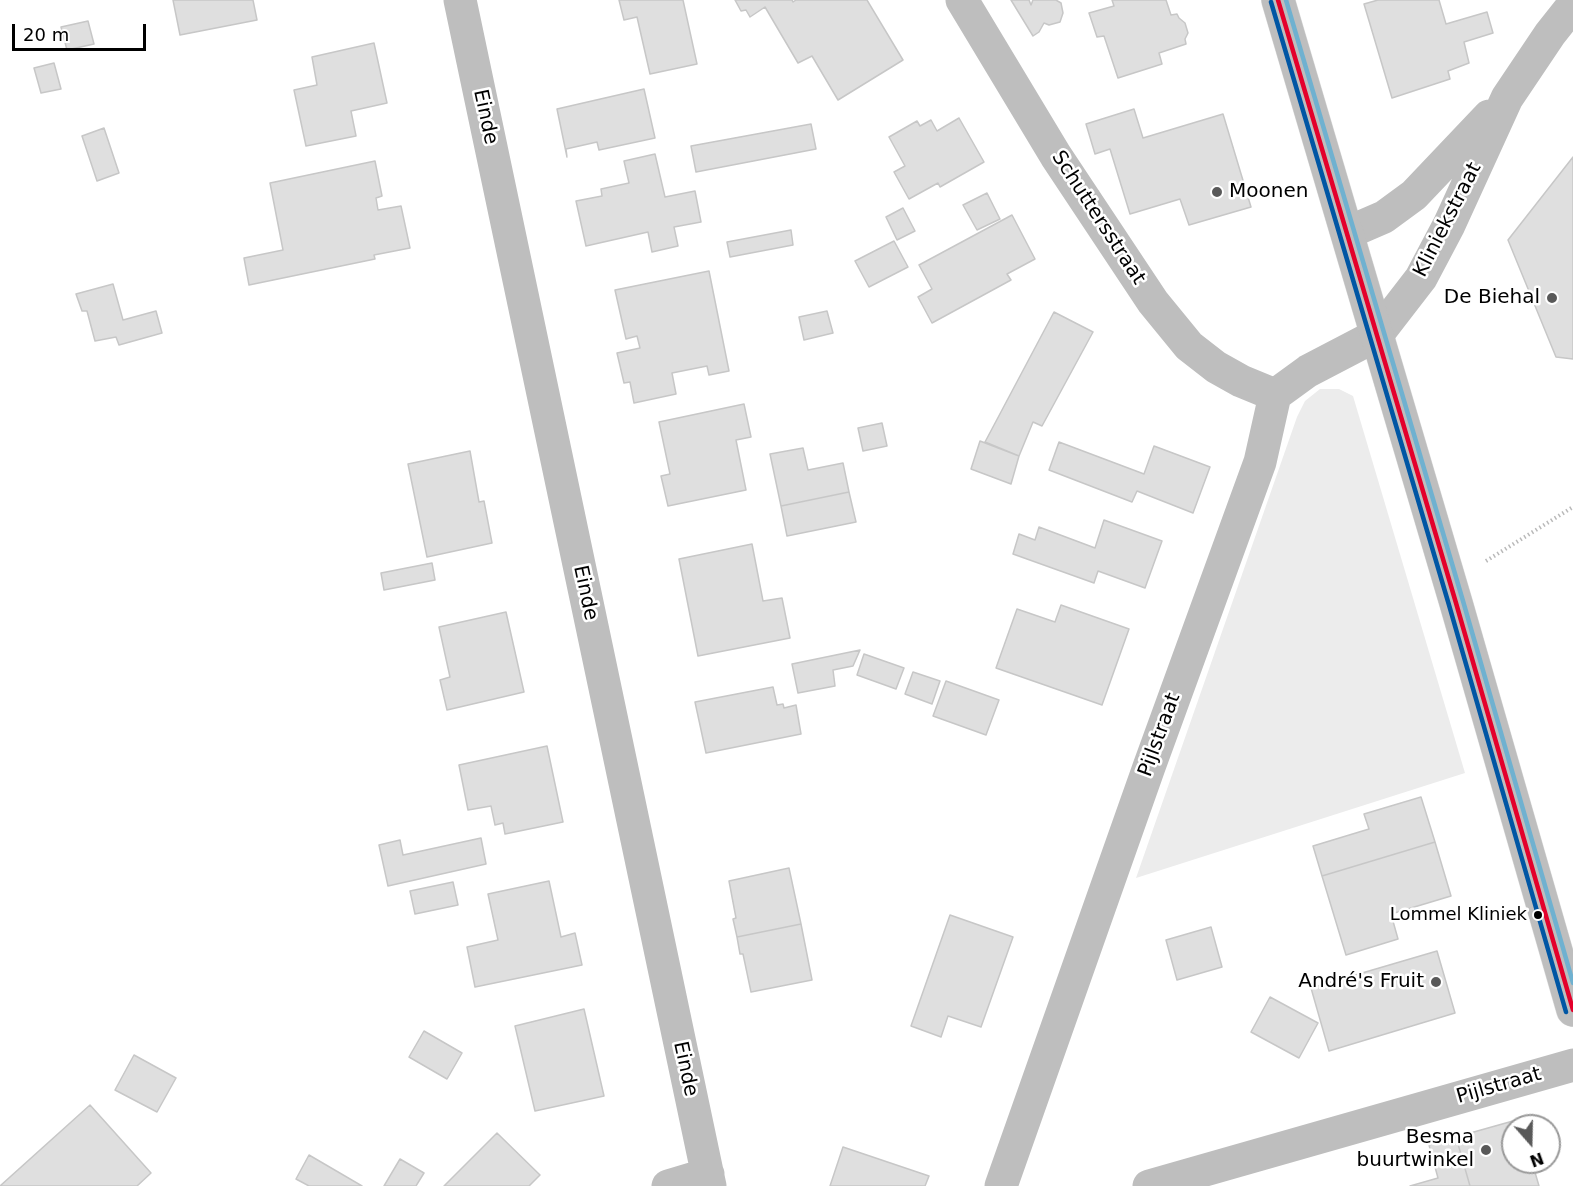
<!DOCTYPE html>
<html>
<head>
<meta charset="utf-8">
<style>
	body { margin:0 }
	#map { position:relative; width:1573px; height:1186px; overflow:hidden; background:#fff; font-family:"DejaVu Sans",sans-serif }
	canvas { display:block }
	.north { position:absolute; left:1501px; top:1114px; width:60px; height:60px; box-sizing:border-box; background:#fff; border:2px solid #999; border-radius:50%; rotate:160deg; font-size:16px; font-weight:700; line-height:24px; text-align:center; color:#000 }
	.north::after { content:''; display:block; margin:auto; width:21px; height:27px; background:#595959; clip-path:polygon(50% 0,100% 100%,50% 72%,0 100%) }
	.scale { position:absolute; left:12px; top:24px; width:134px; height:27px; box-sizing:border-box; border:3px solid #000; border-top:0; padding-left:8px; font-size:18px; line-height:21px; white-space:nowrap; color:#000; -webkit-text-stroke:4px #fff; paint-order:stroke }
</style>
</head>
<body>
<div id="map">
<canvas width="1573" height="1186"></canvas>
<div class="north">N</div>
<div class="scale">20 m</div>
</div>
<script>
const ctx = document.querySelector('canvas').getContext('2d');
ctx.lineJoin = 'round';
function fill(path, color) { ctx.fillStyle = color; ctx.fill(path, 'evenodd'); }
function strokePath(path, color, width, dash) { ctx.strokeStyle = color; ctx.lineWidth = width; ctx.lineCap = dash ? 'butt' : 'round'; ctx.setLineDash(dash || []); ctx.stroke(path); }
function drawText(font, color, halo, rows, align = 'center') {
  ctx.font = font + ' "DejaVu Sans",sans-serif'; ctx.lineWidth = 5; ctx.setLineDash([]); ctx.textBaseline = 'middle'; ctx.strokeStyle = halo; ctx.fillStyle = color; for (const [text, x, y, turn = 0] of rows) {
    ctx.save(); ctx.translate(x, y); ctx.rotate((+turn || 0) * Math.PI / 180); ctx.textAlign = isNaN(turn) ? turn : align; if (halo) ctx.strokeText(text, 0, 0); ctx.fillText(text, 0, 0); ctx.restore();
  }
}
const green = new Path2D(`
	M 1320,389 L 1339,389 L 1353,396 L 1465,773 L 1136,878 L 1297,417 L 1305,401 Z`);
const building = new Path2D(`
	M 173,0 L 253,0 L 257,20 L 180,35 Z
	M 619,0 L 683,0 L 697,64 L 650,74 L 637,17 L 624,20 Z
	M 735,0 L 792,0 L 793,2 L 796,0 L 867,0 L 903,60 L 838,100 L 812,56 L 798,63 L 765,7 L 750,17 L 746,10 L 741,11 Z
	M 1011,0 L 1029,0 L 1031,5 L 1033,0 L 1056,0 L 1061,3 L 1063,13 L 1060,22 L 1049,25 L 1044,23 L 1039,32 L 1033,36 Z
	M 1112,0 L 1166,0 L 1171,15 L 1177,14 L 1179,18 L 1185,23 L 1188,33 L 1185,39 L 1186,44 L 1159,53 L 1162,64 L 1118,78 L 1104,36 L 1097,37 L 1089,13 L 1114,6 Z
	M 1378,0 L 1439,0 L 1446,24 L 1487,12 L 1493,33 L 1464,42 L 1469,63 L 1448,71 L 1450,79 L 1392,98 L 1364,4 Z
	M 88,21 L 94,44 L 67,50 L 61,27 Z
	M 374,43 L 387,103 L 351,111 L 356,136 L 306,146 L 294,90 L 317,85 L 312,57 Z
	M 54,63 L 61,89 L 41,93 L 34,68 Z
	M 644,89 L 655,138 L 599,150 L 597,142 L 566,149 L 567,157 L 557,109 Z
	M 1134,109 L 1143,138 L 1223,114 L 1251,207 L 1189,225 L 1180,199 L 1130,214 L 1110,149 L 1095,154 L 1086,124 Z
	M 959,118 L 984,162 L 940,187 L 938,183 L 909,199 L 894,172 L 905,166 L 889,137 L 917,121 L 920,126 L 931,120 L 937,131 Z
	M 811,124 L 816,149 L 696,172 L 691,146 Z
	M 104,128 L 119,173 L 97,181 L 82,136 Z
	M 655,154 L 665,197 L 695,191 L 701,222 L 674,227 L 678,246 L 652,252 L 648,232 L 586,246 L 576,201 L 602,196 L 601,189 L 629,183 L 624,161 Z
	M 1573,157 L 1573,359 L 1556,357 L 1508,240 Z
	M 375,161 L 382,196 L 376,198 L 378,210 L 401,206 L 410,248 L 374,255 L 375,259 L 249,285 L 244,258 L 283,250 L 270,183 Z
	M 987,193 L 1000,219 L 977,230 L 963,205 Z
	M 903,208 L 915,231 L 897,240 L 886,217 Z
	M 1012,215 L 1035,259 L 1007,274 L 1011,280 L 932,323 L 918,297 L 932,289 L 919,265 Z
	M 791,230 L 793,245 L 730,257 L 727,242 Z
	M 894,241 L 908,267 L 869,287 L 855,261 Z
	M 709,271 L 729,371 L 709,375 L 707,366 L 672,373 L 676,394 L 634,403 L 630,382 L 624,383 L 617,353 L 640,348 L 637,336 L 626,339 L 615,290 Z
	M 113,284 L 123,320 L 156,311 L 162,333 L 119,345 L 116,337 L 95,341 L 87,311 L 82,311 L 76,294 Z
	M 827,311 L 833,333 L 804,340 L 799,317 Z
	M 1054,312 L 1093,332 L 1042,426 L 1033,422 L 1019,456 L 985,442 Z
	M 744,404 L 751,437 L 736,440 L 746,490 L 668,506 L 661,476 L 670,474 L 659,422 Z
	M 882,423 L 887,446 L 863,451 L 858,428 Z
	M 980,441 L 1019,456 L 1011,484 L 971,469 Z
	M 1059,442 L 1144,474 L 1154,446 L 1210,467 L 1193,513 L 1137,491 L 1132,502 L 1049,470 Z
	M 803,448 L 808,470 L 843,463 L 849,492 L 781,506 L 770,454 Z
	M 470,451 L 479,502 L 484,501 L 492,543 L 427,557 L 408,464 Z
	M 849,492 L 856,522 L 787,536 L 781,506 Z
	M 1104,520 L 1162,541 L 1145,588 L 1098,571 L 1094,583 L 1013,554 L 1019,534 L 1035,540 L 1039,527 L 1095,548 Z
	M 752,544 L 763,601 L 782,598 L 790,638 L 698,656 L 679,559 Z
	M 432,563 L 435,580 L 384,590 L 381,573 Z
	M 1061,605 L 1129,629 L 1102,705 L 996,668 L 1017,609 L 1055,622 Z
	M 506,612 L 524,692 L 447,710 L 440,680 L 450,677 L 439,627 Z
	M 860,650 L 853,666 L 833,670 L 835,686 L 798,693 L 792,664 Z
	M 864,654 L 904,668 L 896,689 L 857,675 Z
	M 913,672 L 940,681 L 932,704 L 905,694 Z
	M 946,681 L 999,700 L 986,735 L 933,716 Z
	M 773,687 L 777,705 L 783,704 L 784,708 L 796,705 L 801,734 L 706,753 L 695,702 Z
	M 547,746 L 563,822 L 505,834 L 503,823 L 495,825 L 491,806 L 468,810 L 459,765 Z
	M 1421,797 L 1435,842 L 1322,876 L 1313,846 L 1369,829 L 1364,814 Z
	M 481,838 L 486,864 L 388,886 L 379,845 L 400,840 L 403,855 Z
	M 1435,842 L 1451,896 L 1391,914 L 1398,939 L 1346,955 L 1322,876 Z
	M 789,868 L 801,924 L 737,937 L 733,919 L 736,918 L 729,881 Z
	M 549,881 L 561,937 L 575,933 L 582,965 L 475,987 L 467,947 L 498,940 L 488,894 Z
	M 453,882 L 458,905 L 415,914 L 410,891 Z
	M 950,915 L 1013,937 L 981,1027 L 948,1016 L 941,1037 L 911,1026 Z
	M 801,924 L 812,980 L 751,992 L 743,954 L 740,954 L 737,937 Z
	M 1211,927 L 1222,967 L 1177,980 L 1166,940 Z
	M 1437,951 L 1455,1013 L 1329,1051 L 1311,988 Z
	M 1270,997 L 1318,1023 L 1299,1058 L 1251,1032 Z
	M 584,1009 L 604,1096 L 535,1111 L 515,1026 Z
	M 424,1031 L 462,1053 L 447,1079 L 409,1057 Z
	M 134,1055 L 176,1078 L 157,1112 L 115,1090 Z
	M 90,1105 L 151,1173 L 137,1186 L 0,1186 Z
	M 1520,1119 L 1522,1126 L 1513,1126 L 1513,1162 L 1532,1162 L 1539,1186 L 1470,1186 L 1456,1137 Z
	M 497,1133 L 540,1175 L 529,1186 L 444,1186 Z
	M 1456,1137 L 1470,1186 L 1410,1186 L 1438,1178 L 1429,1145 Z
	M 843,1147 L 929,1176 L 925,1186 L 830,1186 Z
	M 309,1155 L 362,1186 L 309,1186 L 296,1179 Z
	M 400,1159 L 424,1173 L 416,1186 L 384,1186 Z`);
const path = new Path2D(`
	M 1486,561 L 1573,507`);
const minor = new Path2D(`
	M 460,0 L 710,1186
	M 962,0 L 1056,156 L 1153,302 L 1189,346 L 1216,367 L 1241,381 L 1275,395
	M 1347,233 L 1384,217 L 1414,195 L 1489,116
	M 668,1186 L 708,1174
	M 1001,1186 L 1149,767 L 1260,462 L 1275,395 L 1308,371 L 1377,335 L 1421,278 L 1449,225 L 1507,98 L 1550,34 L 1573,5
	M 1149,1186 L 1573,1065`);
const major = new Path2D(`
	M 1278,0 L 1456,603 L 1573,1010`);
const bus1 = new Path2D(`
	M 1278,0 L 1456,603 L 1573,1010`);
const bus2 = new Path2D(`
	M 1271,2 L 1449,605 L 1566,1012`);
const bus3 = new Path2D(`
	M 1286,0 L 1463,601 L 1573,983`);
const markers = [
	[1217,192,6,"#595959"],
	[1552,298,6,"#595959"],
	[1538,915,5,"#000"],
	[1436,982,6,"#595959"],
	[1486,1150,6,"#595959"]
];
const busNames = [
	["Lommel Kliniek",1527,915]
];
const streetNames = [
	["Einde",485,117,78],
	["Schuttersstraat",1098,218,57],
	["Kliniekstraat",1448,220,-63],
	["Einde",585,593,78],
	["Pijlstraat",1160,735,-70],
	["Einde",685,1069,78],
	["Pijlstraat",1499,1086,-16]
];
const poiNames = [
	["Moonen",1229,192,"left"],
	["De Biehal",1540,298],
	["André's Fruit",1424,982],
	["Besma",1474,1138],
	["buurtwinkel",1474,1161]
];
fill(green, '#ececec');
fill(building, '#dfdfdf');
strokePath(building, '#c7c7c7', 1.5);
strokePath(major, '#dbdbdb', 34);
strokePath(path, '#b9b9b9', 4, [1.5, 3]);
strokePath(minor, '#bebebe', 33);
strokePath(major, '#bebebe', 33);
strokePath(bus1, '#e4002b', 4.5);
strokePath(bus2, '#0056a4', 4.5);
strokePath(bus3, '#6fb1d0', 4.5);
for (const [x, y, r, color] of markers) { const dot = new Path2D(); dot.arc(x, y, r, 0, 2 * Math.PI); ctx.fillStyle = color; ctx.fill(dot); strokePath(dot, '#fff', 2); }
drawText('18px', '#000', '#fff', busNames, 'right');
drawText('20px', '#000', '#fff', streetNames);
drawText('20px', '#000', '#fff', poiNames, 'right');
</script>
</body>
</html>
